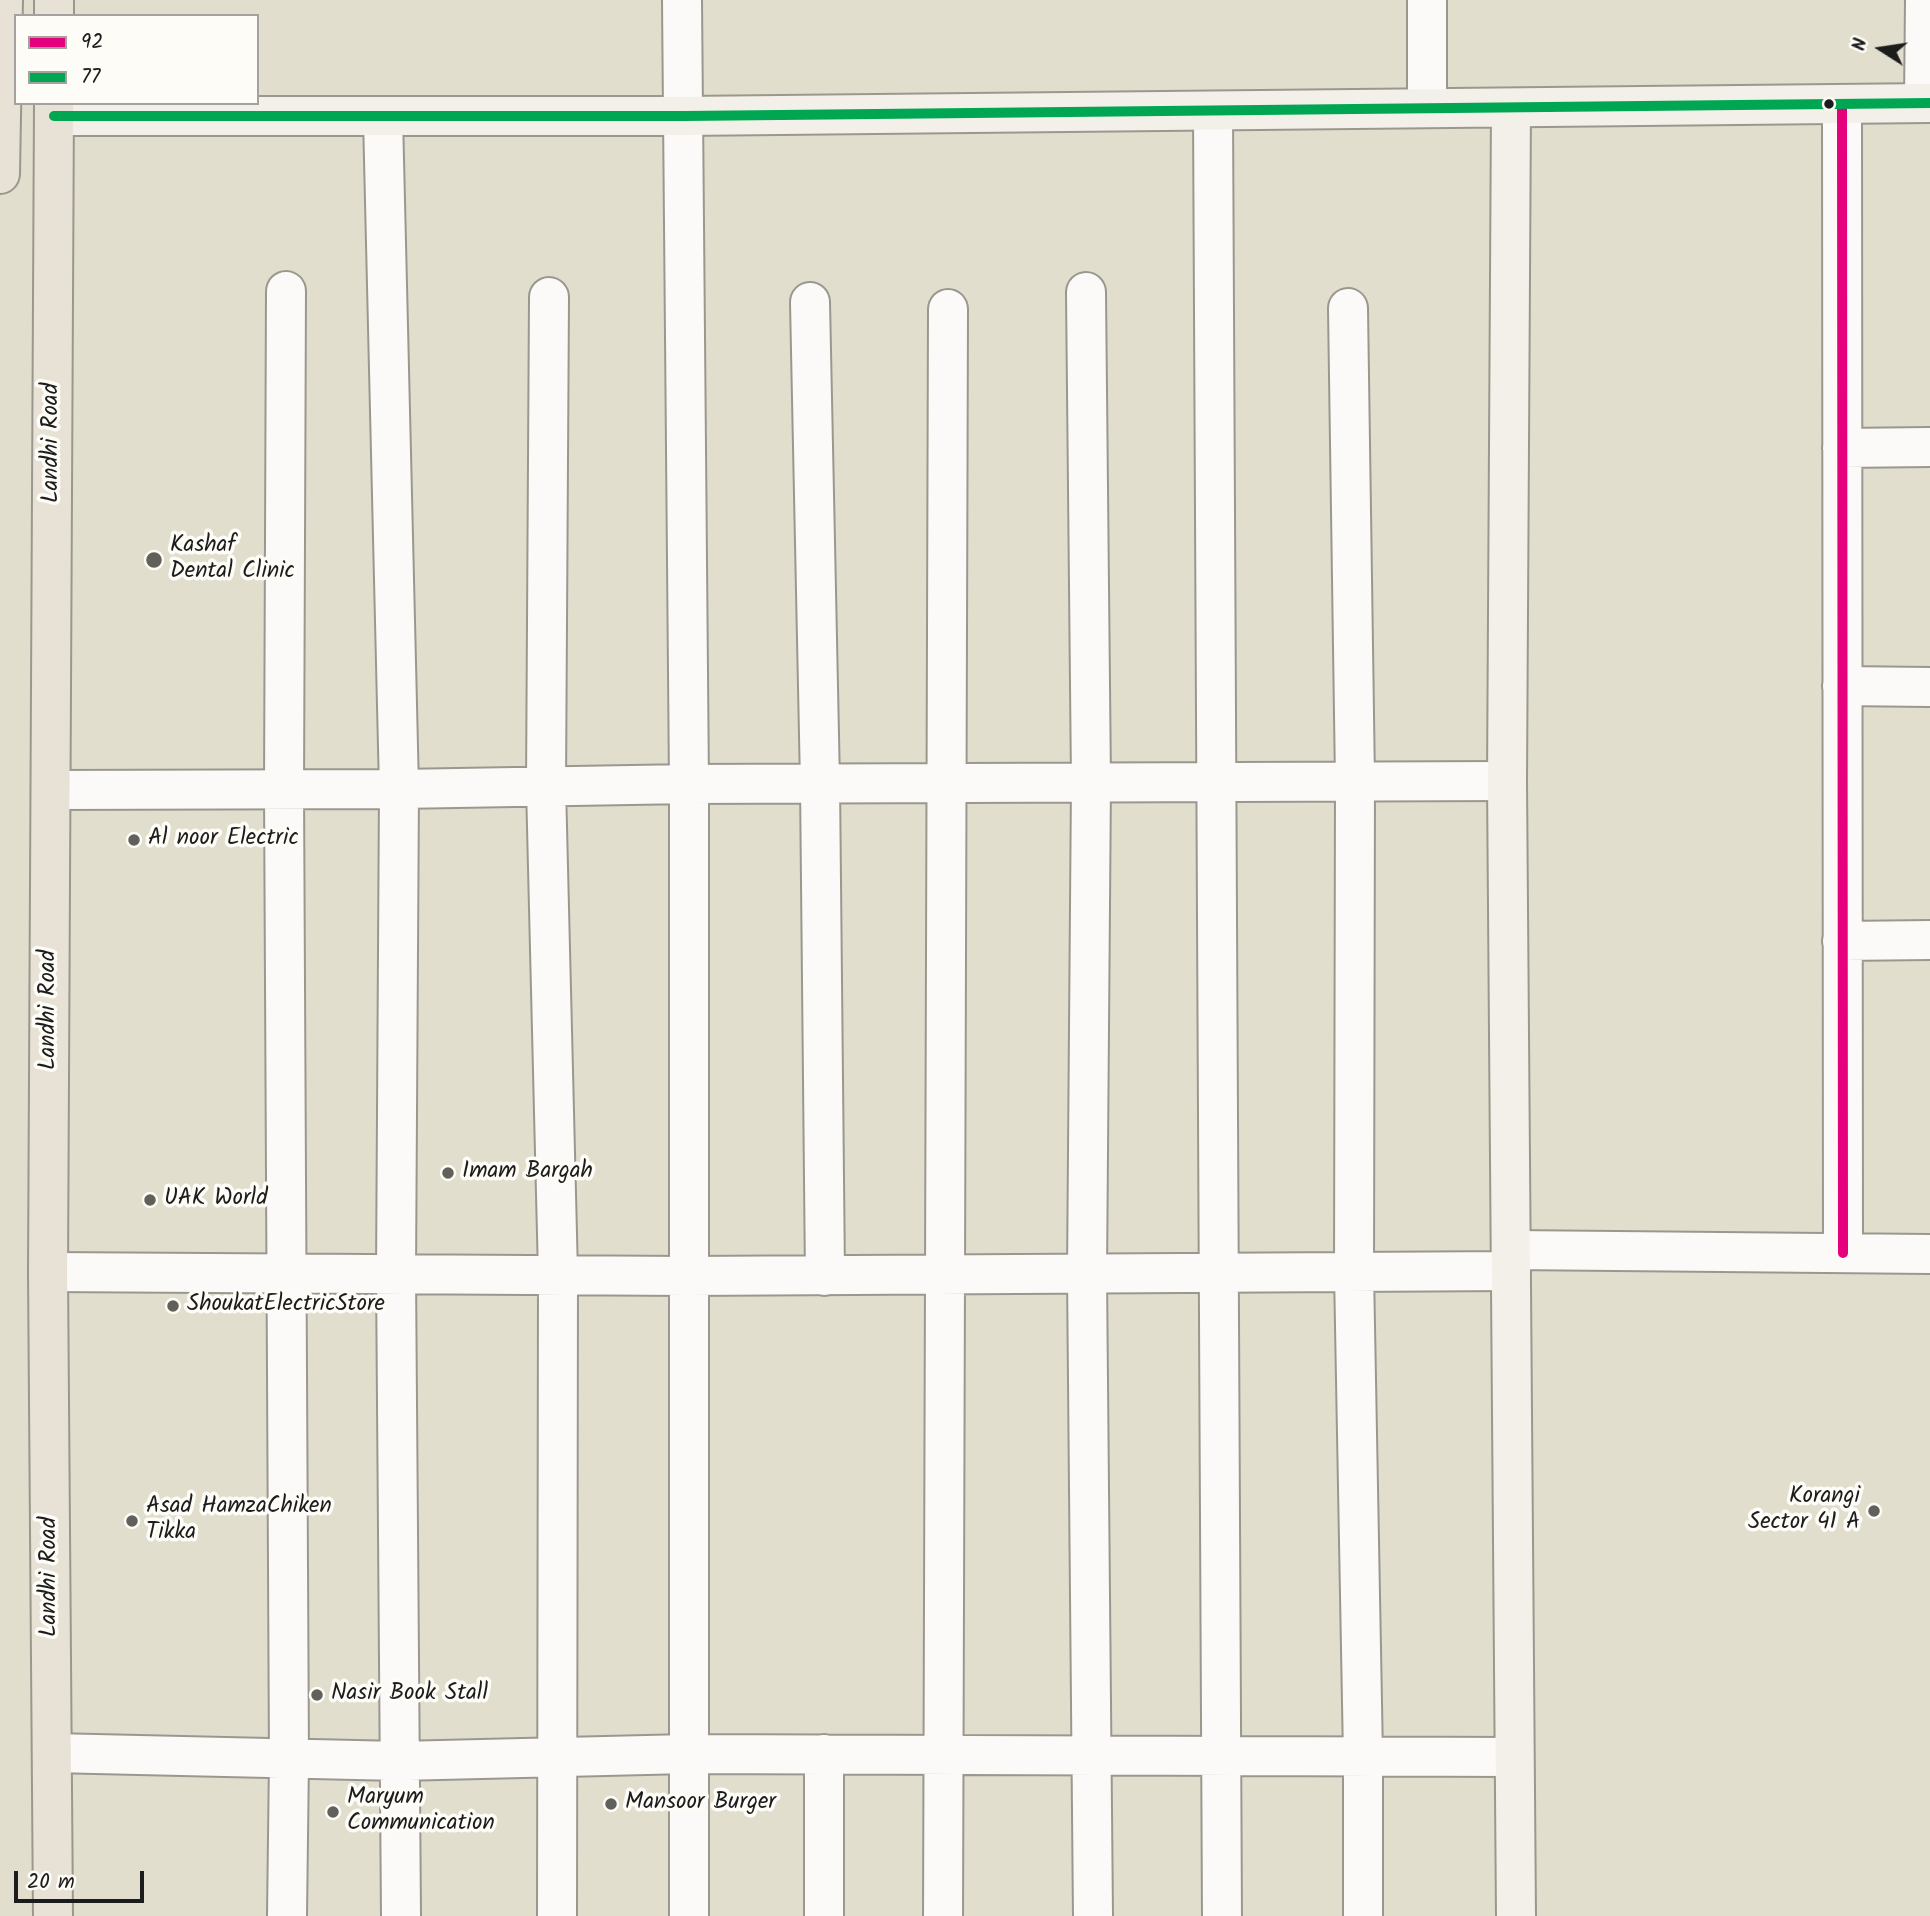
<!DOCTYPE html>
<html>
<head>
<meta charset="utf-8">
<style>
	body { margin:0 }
	#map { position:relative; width:1930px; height:1916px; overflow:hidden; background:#e2decd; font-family:Kalam,sans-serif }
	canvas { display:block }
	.legend { position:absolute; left:14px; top:14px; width:245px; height:91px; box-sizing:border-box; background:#fdfcf7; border:2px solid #a3a29f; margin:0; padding:9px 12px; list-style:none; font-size:21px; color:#1c1c1c }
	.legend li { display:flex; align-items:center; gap:14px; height:35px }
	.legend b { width:35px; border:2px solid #a3a29f }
	.north { position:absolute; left:1846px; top:14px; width:70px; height:70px; -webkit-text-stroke:5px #fdfcf7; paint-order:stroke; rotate:282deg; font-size:19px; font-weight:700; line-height:28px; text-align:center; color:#1c1c1c }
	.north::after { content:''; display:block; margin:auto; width:24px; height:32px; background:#1c1c1c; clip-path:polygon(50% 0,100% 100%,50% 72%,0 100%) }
	.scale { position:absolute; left:14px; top:1871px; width:130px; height:32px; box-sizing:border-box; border:4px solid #1c1c1c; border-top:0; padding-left:9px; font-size:21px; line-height:24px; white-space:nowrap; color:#1c1c1c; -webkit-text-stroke:5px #fdfcf7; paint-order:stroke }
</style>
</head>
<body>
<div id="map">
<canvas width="1930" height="1916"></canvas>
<ul class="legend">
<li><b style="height:9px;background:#e5007d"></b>92</li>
<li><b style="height:9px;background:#00a651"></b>77</li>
</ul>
<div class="north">N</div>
<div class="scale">20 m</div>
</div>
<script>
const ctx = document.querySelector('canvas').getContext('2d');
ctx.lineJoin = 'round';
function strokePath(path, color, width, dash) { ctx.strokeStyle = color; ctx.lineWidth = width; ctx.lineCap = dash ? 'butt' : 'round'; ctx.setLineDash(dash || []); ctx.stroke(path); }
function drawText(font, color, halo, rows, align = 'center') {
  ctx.font = font + ' Kalam,sans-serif'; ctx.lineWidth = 7; ctx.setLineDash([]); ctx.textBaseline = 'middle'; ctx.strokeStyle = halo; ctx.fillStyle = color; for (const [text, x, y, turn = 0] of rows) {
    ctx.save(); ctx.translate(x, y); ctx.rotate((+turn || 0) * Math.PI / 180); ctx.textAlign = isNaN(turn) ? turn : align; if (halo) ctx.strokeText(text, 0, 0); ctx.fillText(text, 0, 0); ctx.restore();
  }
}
const street = new Path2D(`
	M 682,0 L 689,784 L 689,1916
	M 1427,0 L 1427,108
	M 1924,103 L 1925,0
	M 1842,104 L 1843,1253
	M 1213,111 L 1222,1916
	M 383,117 L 399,789 L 396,1274 L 401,1916
	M 286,291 L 284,789 L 289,1759 L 287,1916
	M 1086,292 L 1091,782 L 1087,1274 L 1093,1916
	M 549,297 L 546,786 L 558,1275 L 557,1916
	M 810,302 L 820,783 L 825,1276
	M 1348,308 L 1355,781 L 1354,1272 L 1363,1756 L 1363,1916
	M 1842,448 L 1930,447
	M 1842,686 L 1930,687
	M 51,790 L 399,789 L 689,784 L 1507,781
	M 1842,941 L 1930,940
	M 1511,1250 L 1930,1254
	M 48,1272 L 688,1276 L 1511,1271
	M 52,1753 L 399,1761 L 688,1754 L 1514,1757
	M 824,1754 L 824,1916
	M 943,1916 L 948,309`);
const secondary = new Path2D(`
	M 1511,108 L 1507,781 L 1516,1916
	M 54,116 L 684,116 L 1930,103`);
const primary = new Path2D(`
	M 54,0 L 54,16
	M 0,174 L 3,0
	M 53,1916 L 48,1272 L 54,103`);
const bus1 = new Path2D(`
	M 1842,104 L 1843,1253`);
const bus2 = new Path2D(`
	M 54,116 L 684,116 L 1930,103`);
const markers = [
	[1829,104,6,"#1c1c1c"],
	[154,560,9,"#61605a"],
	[134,840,7,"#61605a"],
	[448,1173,7,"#61605a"],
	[150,1200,7,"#61605a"],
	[173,1306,7,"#61605a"],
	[1874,1511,7,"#61605a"],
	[132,1521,7,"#61605a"],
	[317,1695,7,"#61605a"],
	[611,1804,7,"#61605a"],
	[333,1812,7,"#61605a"]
];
const streetNames = [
	["Landhi Road",53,443,-90],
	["Landhi Road",50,1010,-90],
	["Landhi Road",51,1577,-90]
];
const poiNames = [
	["Kashaf",170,547],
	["Dental Clinic",170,573],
	["Al noor Electric",148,840],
	["Imam Bargah",462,1173],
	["UAK World",164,1200],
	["ShoukatElectricStore",187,1306],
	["Korangi",1860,1498,"right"],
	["Sector 41 A",1860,1524,"right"],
	["Asad HamzaChiken",146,1508],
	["Tikka",146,1534],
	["Nasir Book Stall",331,1695],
	["Maryum",347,1799],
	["Communication",347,1825],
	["Mansoor Burger",625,1804]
];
strokePath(street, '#9a988e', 42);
strokePath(secondary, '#9a988e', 42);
strokePath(primary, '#9a988e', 42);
strokePath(street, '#fbfaf8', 38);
strokePath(secondary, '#f3f0e9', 38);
strokePath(primary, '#e8e1d5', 38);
strokePath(bus1, '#e5007d', 10);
strokePath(bus2, '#00a651', 10);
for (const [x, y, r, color] of markers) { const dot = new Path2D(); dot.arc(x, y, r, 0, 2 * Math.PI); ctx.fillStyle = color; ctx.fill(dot); strokePath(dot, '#fdfcf7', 2.5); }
drawText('23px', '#1c1c1c', '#fdfcf7', streetNames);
drawText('23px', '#1c1c1c', '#fdfcf7', poiNames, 'left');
</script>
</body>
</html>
